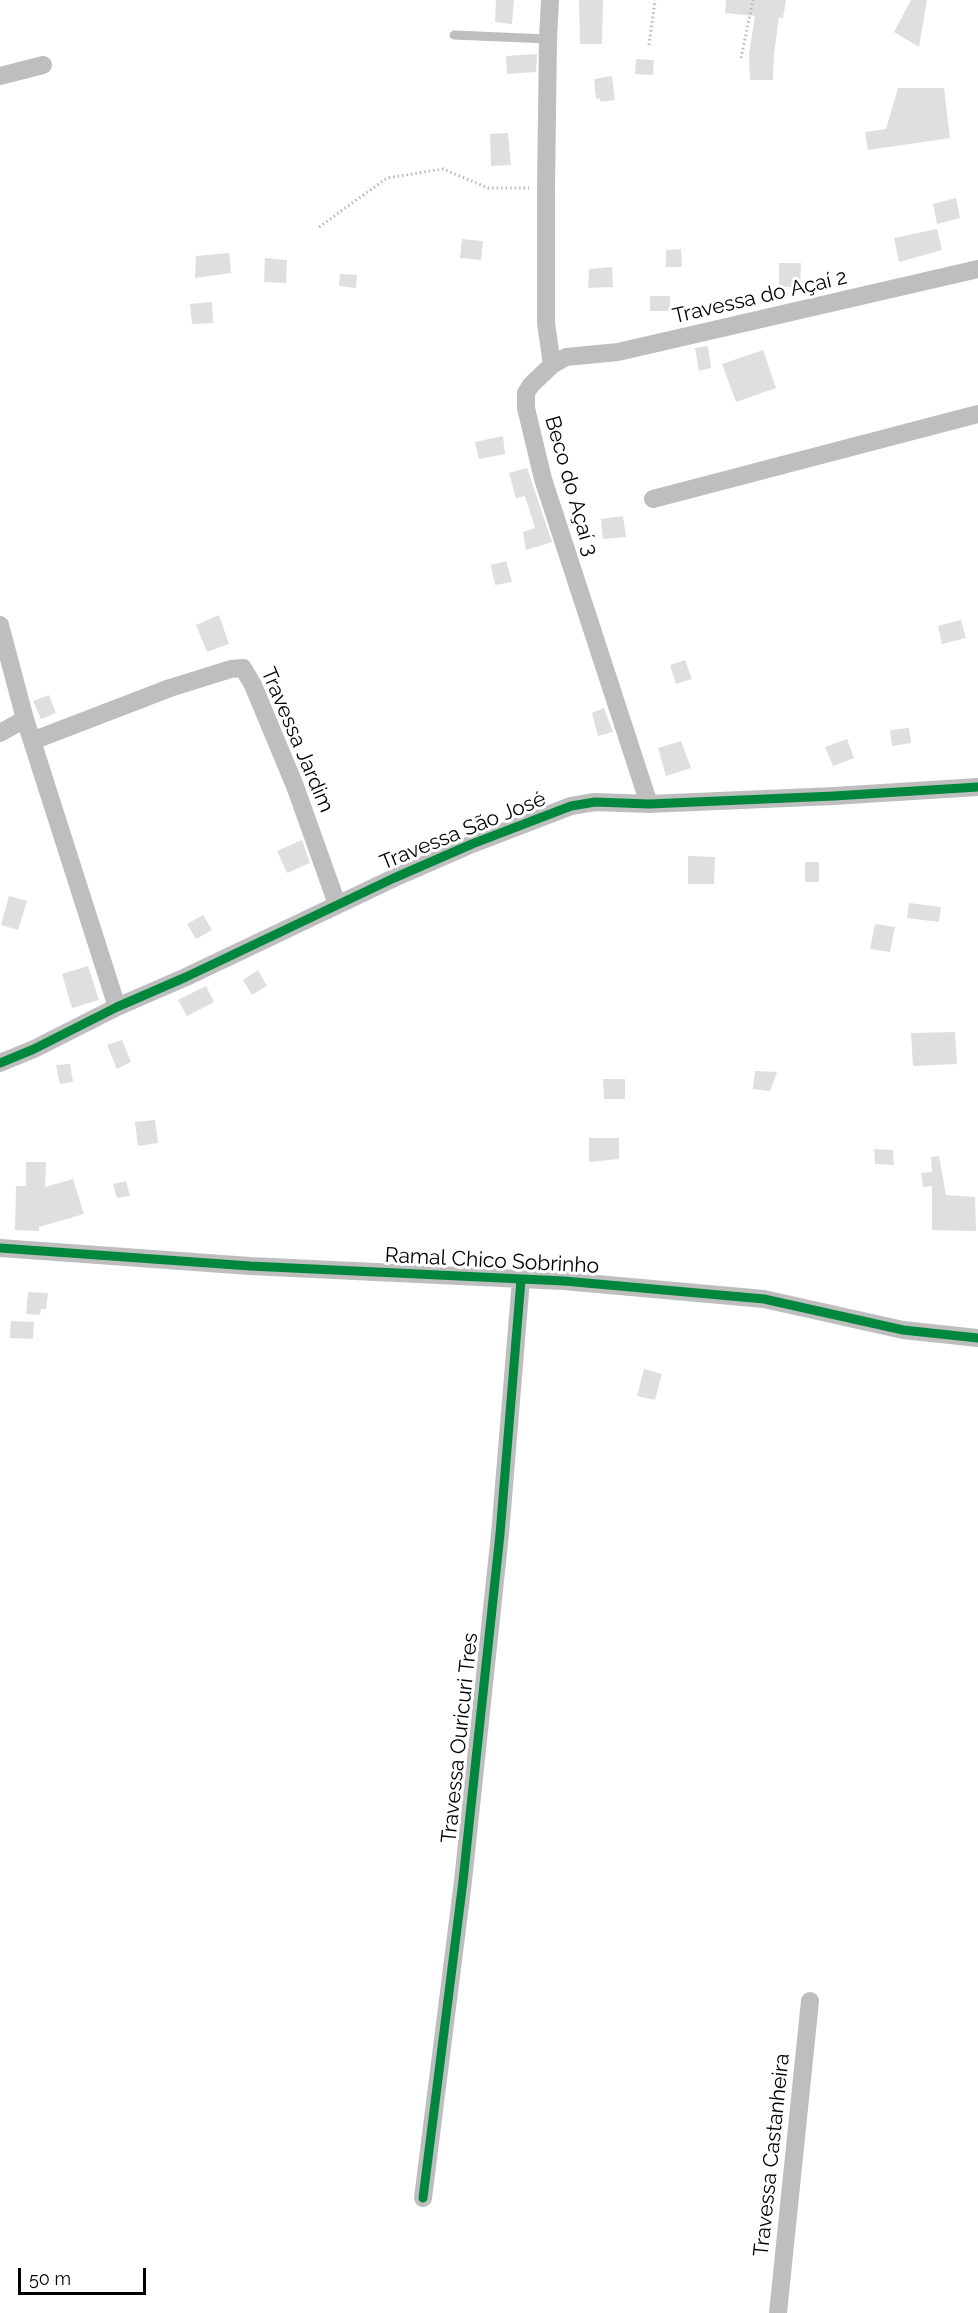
<!DOCTYPE html>
<html>
<head>
<meta charset="utf-8">
<style>
	body { margin:0 }
	#map { position:relative; width:978px; height:2313px; overflow:hidden; background:#fff; font-family:Raleway,sans-serif }
	canvas { display:block }
	.scale { position:absolute; left:18px; top:2268px; width:128px; height:27px; box-sizing:border-box; border:3px solid #000; border-top:0; padding-left:8px; font-size:18px; line-height:21px; white-space:nowrap; color:#000; -webkit-text-stroke:4px #fff; paint-order:stroke }
</style>
</head>
<body>
<div id="map">
<canvas width="978" height="2313"></canvas>
<div class="scale">50 m</div>
</div>
<script>
const ctx = document.querySelector('canvas').getContext('2d');
ctx.lineJoin = 'round';
function fill(path, color) { ctx.fillStyle = color; ctx.fill(path, 'evenodd'); }
function strokePath(path, color, width, dash) { ctx.strokeStyle = color; ctx.lineWidth = width; ctx.lineCap = dash ? 'butt' : 'round'; ctx.setLineDash(dash || []); ctx.stroke(path); }
function drawText(font, color, halo, rows, align = 'center') {
  ctx.font = font + ' Raleway,sans-serif'; ctx.lineWidth = 6; ctx.setLineDash([]); ctx.textBaseline = 'middle'; ctx.strokeStyle = halo; ctx.fillStyle = color; for (const [text, x, y, turn = 0] of rows) {
    ctx.save(); ctx.translate(x, y); ctx.rotate((+turn || 0) * Math.PI / 180); ctx.textAlign = isNaN(turn) ? turn : align; if (halo) ctx.strokeText(text, 0, 0); ctx.fillText(text, 0, 0); ctx.restore();
  }
}
const building = new Path2D(`
	M 496,0 L 514,0 L 512,24 L 495,22 Z
	M 579,0 L 603,0 L 602,44 L 580,44 Z
	M 726,0 L 786,0 L 783,18 L 779,17 L 774,54 L 773,80 L 750,80 L 749,54 L 755,16 L 725,13 Z
	M 911,0 L 927,0 L 919,47 L 894,32 Z
	M 537,54 L 536,72 L 507,74 L 506,56 Z
	M 636,59 L 654,60 L 653,75 L 635,74 Z
	M 612,76 L 615,100 L 601,102 L 599,98 L 596,99 L 594,79 Z
	M 898,88 L 944,88 L 950,138 L 868,150 L 865,132 L 886,129 Z
	M 508,133 L 511,165 L 491,166 L 490,134 Z
	M 956,198 L 960,218 L 937,224 L 933,204 Z
	M 937,229 L 942,250 L 899,262 L 894,238 Z
	M 462,239 L 483,241 L 481,260 L 460,258 Z
	M 681,249 L 682,267 L 666,267 L 666,250 Z
	M 229,253 L 231,273 L 195,278 L 196,256 Z
	M 265,258 L 287,260 L 286,283 L 264,282 Z
	M 779,263 L 801,263 L 800,287 L 779,287 Z
	M 612,267 L 613,287 L 588,288 L 589,269 Z
	M 340,274 L 357,275 L 356,288 L 339,286 Z
	M 650,296 L 670,296 L 670,311 L 650,311 Z
	M 212,302 L 213,323 L 192,324 L 190,304 Z
	M 708,346 L 711,368 L 699,371 L 695,348 Z
	M 763,350 L 776,388 L 736,402 L 722,364 Z
	M 503,436 L 505,454 L 479,459 L 475,442 Z
	M 527,468 L 552,542 L 526,550 L 523,532 L 535,528 L 525,496 L 516,498 L 509,473 Z
	M 623,516 L 626,537 L 603,539 L 601,519 Z
	M 506,561 L 512,582 L 495,585 L 491,565 Z
	M 219,615 L 229,644 L 207,652 L 196,625 Z
	M 961,620 L 966,638 L 942,644 L 938,626 Z
	M 685,660 L 692,679 L 676,684 L 670,665 Z
	M 49,695 L 56,713 L 41,719 L 33,701 Z
	M 604,708 L 613,732 L 598,736 L 592,713 Z
	M 909,728 L 911,743 L 892,746 L 890,730 Z
	M 847,739 L 854,758 L 833,766 L 825,747 Z
	M 681,741 L 691,768 L 666,776 L 658,748 Z
	M 302,840 L 310,863 L 287,873 L 277,851 Z
	M 688,856 L 715,857 L 714,884 L 688,884 Z
	M 805,862 L 819,862 L 819,882 L 805,882 Z
	M 9,896 L 27,901 L 18,930 L 1,925 Z
	M 909,903 L 941,907 L 939,922 L 907,918 Z
	M 203,915 L 212,930 L 196,939 L 187,924 Z
	M 875,924 L 895,927 L 890,952 L 870,949 Z
	M 88,966 L 99,1000 L 72,1008 L 62,974 Z
	M 258,970 L 267,986 L 252,995 L 243,980 Z
	M 206,986 L 214,1002 L 187,1016 L 178,1000 Z
	M 955,1032 L 957,1064 L 913,1066 L 911,1033 Z
	M 122,1040 L 131,1062 L 117,1069 L 107,1045 Z
	M 70,1064 L 73,1082 L 60,1084 L 56,1065 Z
	M 755,1071 L 777,1072 L 770,1091 L 753,1089 Z
	M 603,1079 L 625,1079 L 625,1099 L 604,1099 Z
	M 155,1120 L 158,1143 L 138,1146 L 135,1122 Z
	M 589,1138 L 619,1138 L 619,1159 L 589,1162 Z
	M 874,1149 L 893,1150 L 894,1165 L 875,1164 Z
	M 939,1156 L 946,1195 L 975,1197 L 976,1231 L 932,1230 L 932,1186 L 923,1187 L 921,1173 L 932,1172 L 931,1157 Z
	M 26,1162 L 46,1162 L 45,1187 L 73,1179 L 84,1214 L 39,1227 L 39,1231 L 15,1230 L 16,1186 L 26,1186 Z
	M 126,1181 L 130,1196 L 117,1198 L 113,1184 Z
	M 28,1292 L 48,1293 L 46,1309 L 41,1309 L 40,1315 L 26,1314 Z
	M 11,1321 L 34,1322 L 33,1339 L 10,1338 Z
	M 644,1369 L 662,1374 L 655,1400 L 637,1396 Z`);
const path = new Path2D(`
	M 649,45 L 655,0
	M 741,58 L 753,0
	M 319,227 L 387,178 L 443,169 L 488,188 L 529,188`);
const service = new Path2D(`
	M 454,35 L 548,39`);
const minor = new Path2D(`
	M 550,0 L 548,39 L 546,188 L 546,323 L 552,365 L 531,385 L 526,393 L 526,408 L 543,479 L 649,804
	M 0,76 L 43,65
	M 552,365 L 566,357 L 618,352 L 978,269
	M 653,499 L 978,414
	M 0,625 L 25,719 L 117,1007
	M 0,733 L 25,719
	M 32,741 L 170,688 L 231,669 L 243,668 L 253,685 L 295,786 L 337,904
	M 0,1063 L 34,1049 L 117,1007 L 186,977 L 394,878 L 472,844 L 571,806 L 595,802 L 649,804 L 834,796 L 978,787
	M 0,1248 L 250,1266 L 564,1281 L 764,1299 L 903,1330 L 978,1338
	M 423,2198 L 463,1881 L 500,1534 L 521,1280
	M 778,2313 L 810,2001`);
const cycleway = new Path2D(`
	M 0,1063 L 34,1049 L 117,1007 L 186,977 L 394,878 L 472,844 L 571,806 L 595,802 L 649,804 L 834,796 L 978,787
	M 0,1248 L 250,1266 L 564,1281 L 764,1299 L 903,1330 L 978,1338
	M 423,2198 L 463,1881 L 500,1534 L 521,1280`);
const streetNames = [
	["Travessa do Açaí 2",760,297,-13],
	["Beco do Açaí 3",571,486,74],
	["Travessa Jardim",297,740,67],
	["Travessa São José",463,831,-22],
	["Ramal Chico Sobrinho",492,1261,3],
	["Travessa Ouricuri Tres",460,1738,-84],
	["Travessa Castanheira",772,2155,-84]
];
fill(building, '#dfdfdf');
strokePath(path, '#b9b9b9', 3, [1.5, 3]);
strokePath(service, '#bebebe', 9);
strokePath(minor, '#bebebe', 18);
strokePath(cycleway, '#00873e', 9);
drawText('21px', '#000', '#fff', streetNames);
</script>
</body>
</html>
